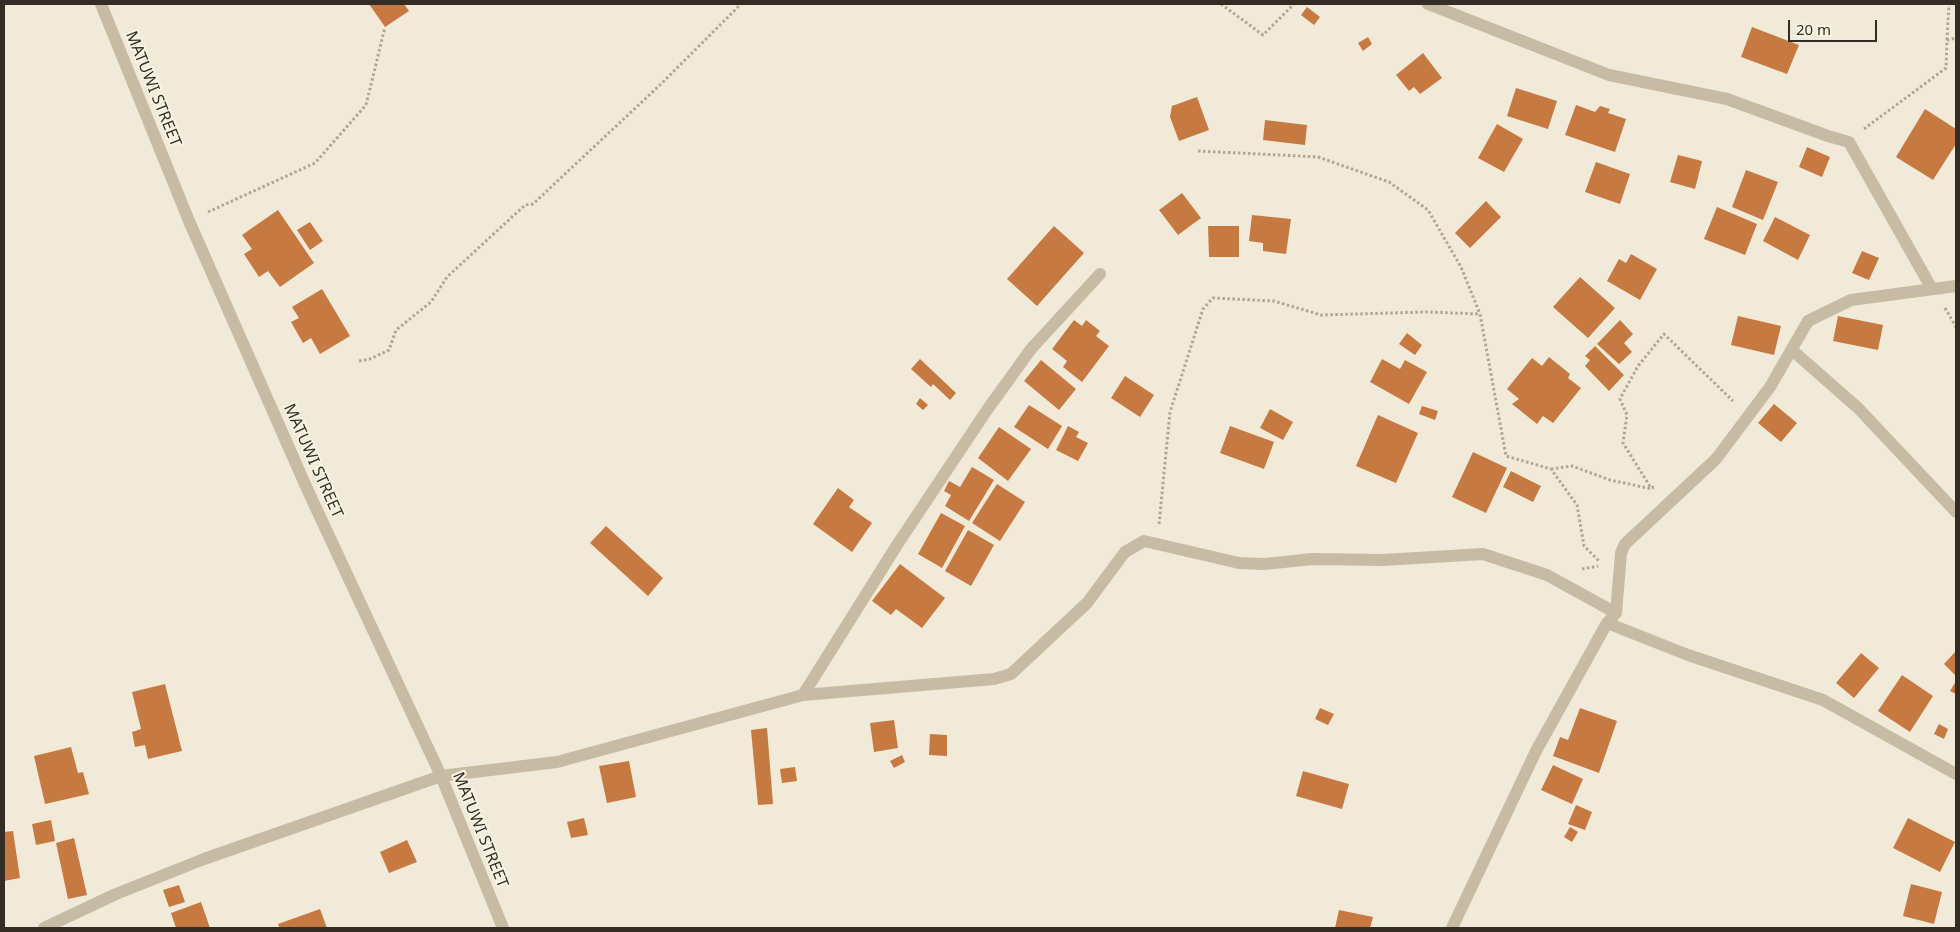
<!DOCTYPE html>
<html>
<head>
<meta charset="utf-8">
<style>
	body { margin:0 }
	#map { position:relative; width:1960px; height:932px; overflow:hidden; background:#f1ead8; font-family:"Noto Sans",sans-serif }
	canvas { display:block }
	.frame { position:absolute; inset:0; border:5px solid #342d26; pointer-events:none }
	.scale { position:absolute; left:1788px; top:20px; width:89px; height:22px; box-sizing:border-box; border:2px solid #342d26; border-top:0; padding-left:6px; font-size:15px; line-height:18px; white-space:nowrap; color:#342d26; -webkit-text-stroke:4px #f9f3e4; paint-order:stroke }
</style>
</head>
<body>
<div id="map">
<canvas width="1960" height="932"></canvas>
<div class="frame"></div>
<div class="scale">20 m</div>
</div>
<script>
const ctx = document.querySelector('canvas').getContext('2d');
ctx.lineJoin = 'round';
function fill(path, color) { ctx.fillStyle = color; ctx.fill(path, 'evenodd'); }
function strokePath(path, color, width, dash) { ctx.strokeStyle = color; ctx.lineWidth = width; ctx.lineCap = dash ? 'butt' : 'round'; ctx.setLineDash(dash || []); ctx.stroke(path); }
function drawText(font, color, halo, rows, align = 'center') {
  ctx.font = font + ' "Noto Sans",sans-serif'; ctx.lineWidth = 4; ctx.setLineDash([]); ctx.textBaseline = 'middle'; ctx.strokeStyle = halo; ctx.fillStyle = color; for (const [text, x, y, turn = 0] of rows) {
    ctx.save(); ctx.translate(x, y); ctx.rotate((+turn || 0) * Math.PI / 180); ctx.textAlign = isNaN(turn) ? turn : align; if (halo) ctx.strokeText(text, 0, 0); ctx.fillText(text, 0, 0); ctx.restore();
  }
}
const building = new Path2D(`
	M 369,4 L 404,4 L 409,11 L 385,27 Z
	M 1307,7 L 1320,17 L 1314,25 L 1301,15 Z
	M 1752,27 L 1799,45 L 1787,74 L 1741,57 Z
	M 1368,37 L 1372,44 L 1363,51 L 1358,43 Z
	M 1423,53 L 1442,78 L 1420,94 L 1414,87 L 1409,91 L 1396,75 Z
	M 1516,88 L 1557,101 L 1548,129 L 1507,116 Z
	M 1197,97 L 1209,130 L 1179,141 L 1170,117 L 1172,106 Z
	M 1576,105 L 1595,112 L 1600,106 L 1610,109 L 1608,113 L 1626,119 L 1615,152 L 1565,135 Z
	M 1925,109 L 1956,129 L 1956,144 L 1933,180 L 1896,157 Z
	M 1265,120 L 1307,125 L 1305,145 L 1263,140 Z
	M 1497,124 L 1523,139 L 1504,172 L 1478,158 Z
	M 1807,147 L 1830,157 L 1822,177 L 1799,167 Z
	M 1678,155 L 1702,161 L 1695,189 L 1670,182 Z
	M 1596,162 L 1630,174 L 1620,204 L 1585,192 Z
	M 1746,170 L 1778,182 L 1763,220 L 1732,207 Z
	M 1182,193 L 1201,218 L 1178,235 L 1159,210 Z
	M 1486,201 L 1501,217 L 1470,248 L 1455,233 Z
	M 1717,207 L 1757,224 L 1745,255 L 1704,239 Z
	M 278,210 L 314,263 L 280,287 L 268,271 L 259,277 L 244,254 L 252,249 L 242,235 Z
	M 1252,215 L 1291,219 L 1286,254 L 1263,251 L 1263,243 L 1249,241 Z
	M 1775,217 L 1810,235 L 1798,260 L 1763,241 Z
	M 310,222 L 323,241 L 310,250 L 297,230 Z
	M 1054,226 L 1084,253 L 1037,306 L 1007,279 Z
	M 1208,226 L 1239,226 L 1239,257 L 1209,257 Z
	M 1862,251 L 1879,258 L 1869,280 L 1852,273 Z
	M 1631,254 L 1657,269 L 1640,300 L 1607,281 L 1619,259 L 1626,263 Z
	M 1580,277 L 1615,308 L 1588,338 L 1553,307 Z
	M 322,289 L 350,336 L 320,354 L 311,338 L 303,343 L 291,322 L 299,318 L 292,307 Z
	M 1738,316 L 1781,326 L 1774,355 L 1731,345 Z
	M 1838,316 L 1883,325 L 1878,350 L 1833,341 Z
	M 1074,320 L 1082,326 L 1086,320 L 1100,331 L 1096,336 L 1109,346 L 1082,382 L 1063,367 L 1067,361 L 1052,349 Z
	M 1620,320 L 1633,334 L 1624,343 L 1632,352 L 1619,364 L 1597,344 Z
	M 1407,333 L 1422,345 L 1415,355 L 1399,344 Z
	M 1595,346 L 1624,375 L 1609,391 L 1585,366 L 1590,360 L 1585,356 Z
	M 1549,357 L 1570,374 L 1568,378 L 1581,388 L 1553,423 L 1543,416 L 1537,424 L 1512,404 L 1519,399 L 1507,389 L 1532,358 L 1542,366 Z
	M 920,359 L 956,393 L 950,400 L 933,384 L 931,387 L 911,369 Z
	M 1382,359 L 1400,369 L 1405,360 L 1427,372 L 1409,404 L 1370,382 Z
	M 1041,360 L 1076,389 L 1059,410 L 1024,381 Z
	M 1125,376 L 1154,395 L 1140,417 L 1111,398 Z
	M 920,398 L 928,405 L 923,410 L 916,404 Z
	M 1774,404 L 1797,423 L 1781,442 L 1758,423 Z
	M 1029,405 L 1062,426 L 1048,449 L 1014,427 Z
	M 1422,406 L 1438,411 L 1435,420 L 1419,414 Z
	M 1270,409 L 1293,422 L 1283,440 L 1260,428 Z
	M 1378,415 L 1418,433 L 1396,483 L 1356,466 Z
	M 1068,426 L 1079,432 L 1076,437 L 1088,443 L 1078,461 L 1056,450 Z
	M 1230,426 L 1274,442 L 1264,469 L 1220,453 Z
	M 999,427 L 1031,449 L 1008,481 L 978,458 Z
	M 1473,452 L 1507,468 L 1486,513 L 1452,497 Z
	M 972,467 L 994,480 L 969,521 L 945,506 L 951,495 L 944,491 L 949,481 L 960,487 Z
	M 1511,471 L 1541,486 L 1533,502 L 1503,487 Z
	M 997,484 L 1025,502 L 1000,541 L 972,523 Z
	M 838,488 L 854,500 L 849,507 L 872,523 L 852,552 L 813,524 Z
	M 941,513 L 965,526 L 942,568 L 918,554 Z
	M 606,526 L 663,578 L 648,596 L 590,543 Z
	M 968,530 L 994,545 L 971,586 L 945,571 Z
	M 900,564 L 945,598 L 922,628 L 896,609 L 891,615 L 872,601 Z
	M 1956,651 L 1956,676 L 1944,664 Z
	M 1861,653 L 1879,668 L 1854,698 L 1836,683 Z
	M 1902,675 L 1933,696 L 1910,732 L 1878,711 Z
	M 1956,681 L 1956,694 L 1950,691 Z
	M 165,684 L 182,751 L 148,759 L 145,745 L 135,747 L 132,732 L 141,729 L 132,692 Z
	M 1320,708 L 1334,714 L 1328,725 L 1315,719 Z
	M 1580,708 L 1617,721 L 1599,773 L 1553,756 L 1560,737 L 1568,740 Z
	M 894,720 L 898,748 L 874,752 L 870,723 Z
	M 1939,724 L 1948,729 L 1944,739 L 1934,734 Z
	M 767,728 L 773,804 L 758,805 L 751,730 Z
	M 930,734 L 947,735 L 947,756 L 929,755 Z
	M 71,747 L 78,773 L 83,772 L 89,794 L 45,804 L 34,756 Z
	M 902,755 L 905,762 L 894,768 L 890,761 Z
	M 629,761 L 636,797 L 607,803 L 599,766 Z
	M 1553,765 L 1583,779 L 1572,804 L 1541,790 Z
	M 795,767 L 797,781 L 782,783 L 780,769 Z
	M 1303,771 L 1349,784 L 1342,809 L 1296,796 Z
	M 1576,805 L 1592,812 L 1585,830 L 1568,824 Z
	M 584,818 L 588,835 L 571,838 L 567,822 Z
	M 1908,818 L 1955,842 L 1940,872 L 1893,848 Z
	M 51,820 L 55,841 L 36,845 L 32,824 Z
	M 1570,827 L 1578,832 L 1572,842 L 1564,837 Z
	M 13,831 L 20,878 L 4,881 L 4,832 Z
	M 74,838 L 87,895 L 68,899 L 56,843 Z
	M 407,840 L 417,862 L 389,873 L 380,852 Z
	M 1911,884 L 1942,892 L 1934,924 L 1903,916 Z
	M 179,885 L 185,902 L 169,907 L 163,890 Z
	M 201,902 L 210,928 L 176,928 L 171,913 Z
	M 320,909 L 327,928 L 276,928 L 279,927 L 278,924 Z
	M 1339,910 L 1373,917 L 1370,928 L 1335,928 Z`);
const path = new Path2D(`
	M 1221,4 L 1263,35 L 1294,4
	M 1947,40 L 1949,4
	M 1864,129 L 1946,68 L 1947,40 L 1956,38
	M 1198,151 L 1318,157 L 1389,182 L 1428,210 L 1461,267 L 1480,314
	M 208,212 L 315,163 L 366,105 L 385,27
	M 1945,308 L 1956,327
	M 359,361 L 370,359 L 389,350 L 396,330 L 431,302 L 447,277 L 525,205 L 533,204 L 661,84 L 741,4
	M 1551,469 L 1572,466 L 1610,480 L 1652,489
	M 1654,487 L 1651,488 L 1623,443 L 1627,415 L 1620,399 L 1638,366 L 1664,334 L 1733,401
	M 1159,524 L 1170,412 L 1203,309 L 1213,298 L 1274,301 L 1321,315 L 1427,312 L 1480,314 L 1506,456 L 1551,469 L 1577,505 L 1584,546 L 1599,561
	M 1582,569 L 1598,566`);
const minor = new Path2D(`
	M 101,4 L 189,221 L 308,491 L 441,776 L 503,928
	M 1428,4 L 1609,75 L 1727,99 L 1828,136 L 1849,142 L 1932,289
	M 1792,350 L 1858,408 L 1956,512
	M 1616,613 L 1621,553 L 1625,544 L 1716,459 L 1770,387 L 1808,321 L 1851,300 L 1956,286
	M 1607,623 L 1688,655 L 1823,700 L 1956,774
	M 803,695 L 897,545 L 987,410 L 1031,349 L 1100,274
	M 44,928 L 116,894 L 204,859 L 441,776 L 557,762 L 803,695 L 994,679 L 1011,674 L 1087,603 L 1125,552 L 1144,541 L 1239,563 L 1265,564 L 1312,559 L 1383,560 L 1483,554 L 1547,575 L 1616,613 L 1607,623 L 1536,751 L 1452,928`);
const streetNames = [
	["MATUWI STREET",153,89,68],
	["MATUWI STREET",313,461,66],
	["MATUWI STREET",480,830,68]
];
fill(building, '#c67a41');
strokePath(path, '#b4a68e', 3, [2.5, 2.5]);
strokePath(minor, '#c8bba4', 12);
drawText('16px', '#342d26', '#f9f3e4', streetNames);
</script>
</body>
</html>
